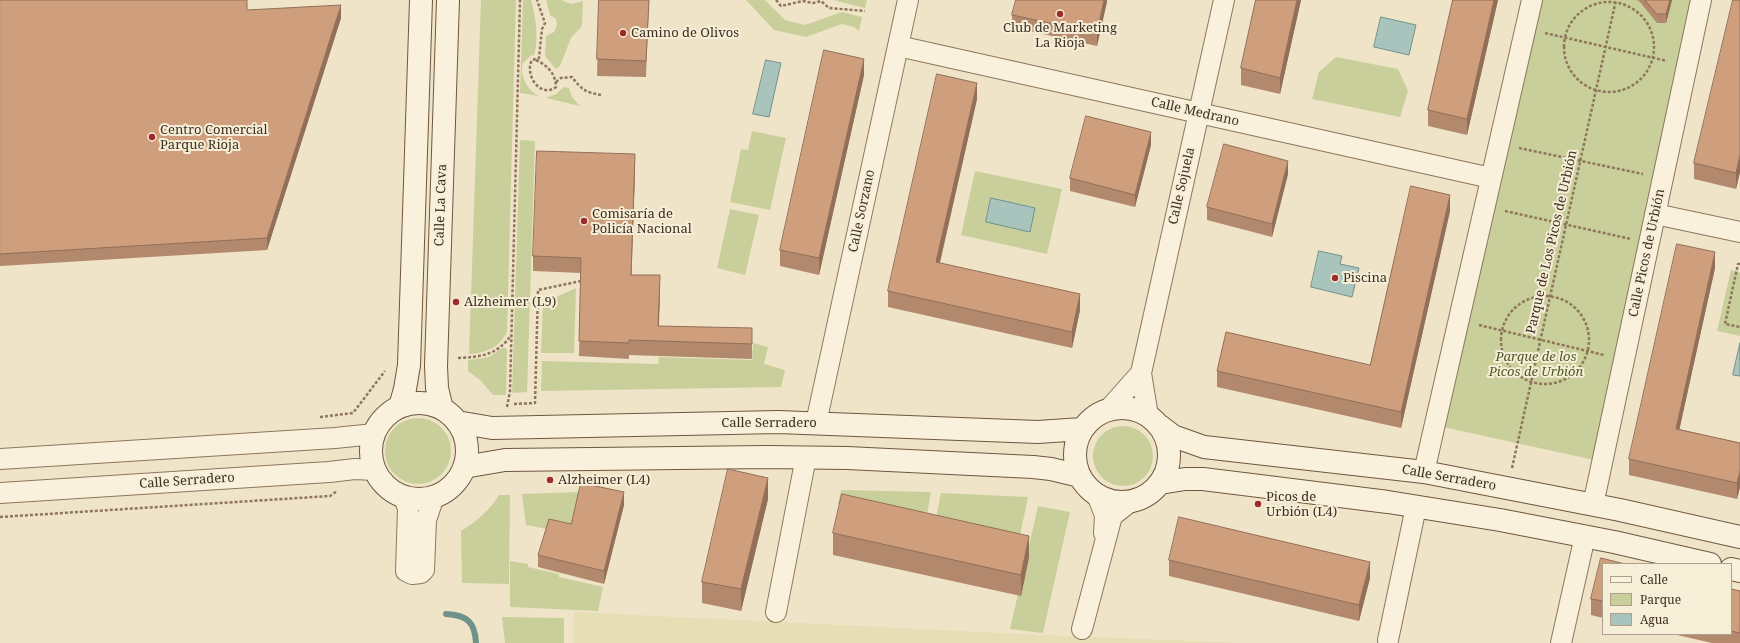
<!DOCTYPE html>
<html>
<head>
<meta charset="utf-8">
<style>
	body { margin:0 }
	#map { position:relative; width:1740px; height:643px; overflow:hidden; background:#f0e4c8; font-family:"Noto Serif",serif }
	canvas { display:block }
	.legend { position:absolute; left:1602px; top:563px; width:130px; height:72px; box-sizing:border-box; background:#f7eed8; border:1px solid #ada18e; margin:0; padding:5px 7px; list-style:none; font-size:12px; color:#3d2e20 }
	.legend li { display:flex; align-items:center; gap:8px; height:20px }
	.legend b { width:20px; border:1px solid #ada18e }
</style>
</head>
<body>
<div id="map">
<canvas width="1740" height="643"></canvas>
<ul class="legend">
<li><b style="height:5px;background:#faf1dc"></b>Calle</li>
<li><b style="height:11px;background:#c9cf9b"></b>Parque</li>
<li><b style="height:11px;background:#a9c4bc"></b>Agua</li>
</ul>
</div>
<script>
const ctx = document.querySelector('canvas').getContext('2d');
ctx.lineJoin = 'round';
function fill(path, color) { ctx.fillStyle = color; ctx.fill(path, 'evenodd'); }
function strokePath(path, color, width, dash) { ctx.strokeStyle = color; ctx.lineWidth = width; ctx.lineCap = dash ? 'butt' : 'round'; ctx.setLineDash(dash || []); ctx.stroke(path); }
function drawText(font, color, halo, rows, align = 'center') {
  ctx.font = font + ' "Noto Serif",serif'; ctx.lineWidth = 4; ctx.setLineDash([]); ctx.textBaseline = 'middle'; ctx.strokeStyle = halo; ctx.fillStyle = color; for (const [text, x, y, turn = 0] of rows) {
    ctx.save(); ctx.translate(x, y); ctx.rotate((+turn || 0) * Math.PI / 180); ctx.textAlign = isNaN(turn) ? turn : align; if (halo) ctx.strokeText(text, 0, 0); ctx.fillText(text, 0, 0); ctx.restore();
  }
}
const farmland = new Path2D(`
	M 574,612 L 1043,635 L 1242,643 L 573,643 Z`);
const green = new Path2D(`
	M 481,0 L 516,0 L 507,332 C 499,348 486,353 469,354 Z
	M 523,0 L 531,0 C 536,17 539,38 534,56 L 532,55 L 523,63 C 519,76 528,92 540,96 L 520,93 Z
	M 546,0 L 561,0 L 571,4 L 583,1 L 582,26 L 571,38 L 560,66 L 556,69 L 545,56 L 546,36 L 554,32 L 557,25 L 556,19 L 550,15 Z
	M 746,0 L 765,0 L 785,20 L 805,25 L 842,12 L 862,17 L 859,31 L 854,27 L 842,24 L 806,37 L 774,30 Z
	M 833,0 L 867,0 L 865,8 Z
	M 1539,0 L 1696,0 L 1594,460 L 1443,427 Z
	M 1336,57 L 1398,69 L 1408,91 L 1400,117 L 1312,99 L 1319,72 Z
	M 564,87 L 569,88 L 572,97 L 580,106 L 546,98 L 556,94 Z
	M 752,131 L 786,138 L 770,210 L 730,202 L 741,149 L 748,150 Z
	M 520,140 L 535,141 L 527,392 L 512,393 Z
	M 975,171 L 1062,189 L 1047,254 L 961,235 Z
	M 730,209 L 759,215 L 745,275 L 717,268 Z
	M 1731,270 L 1740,272 L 1740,336 L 1717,331 Z
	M 576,288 L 574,353 L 541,353 L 543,303 Z
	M 753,343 L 768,347 L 764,364 L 785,370 L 781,387 L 541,391 L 542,361 L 658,364 L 659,357 L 752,360 Z
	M 502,348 L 506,348 L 507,351 L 506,395 L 493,395 L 480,380 L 468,371 L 468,360 L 489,357 Z
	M385 451a33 33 0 1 1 66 0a33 33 0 1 1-66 0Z
	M1093 456a30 30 0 1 1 60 0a30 30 0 1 1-60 0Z
	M 841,490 L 931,492 L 925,525 L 838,504 Z
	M 579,492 L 569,533 L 526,525 L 522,494 Z
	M 941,493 L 1028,497 L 1018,545 L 934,527 Z
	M 499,495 L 510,495 L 509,584 L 462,583 L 461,531 C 477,521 489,511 499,495 Z
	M 1038,506 L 1070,512 L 1043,633 L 1010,629 Z
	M 510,561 L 528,564 L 528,567 L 559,574 L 559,577 L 603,587 L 598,611 L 510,607 Z
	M 502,617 L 564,618 L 564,643 L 505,643 Z`);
const water = new Path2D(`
	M 1381,17 L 1416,25 L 1409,55 L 1374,47 Z
	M 766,60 L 781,63 L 769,117 L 753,114 Z
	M 991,198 L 1035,208 L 1030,232 L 986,222 Z
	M 1319,251 L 1342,256 L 1340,264 L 1359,268 L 1352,297 L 1311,287 Z
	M 1740,343 L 1740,376 L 1733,375 Z`);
const stream = new Path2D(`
	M 446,614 C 467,615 475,622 476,643`);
const path = new Path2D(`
	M 776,0 L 781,6 L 803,1 L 813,3 L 821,1 L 829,8 L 865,11
	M1564 47a45 45 0 1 1 90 0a45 45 0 1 1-90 0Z
	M 1545,33 L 1667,61
	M 536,60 C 547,65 556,74 556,87 C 540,99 524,74 532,60 L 539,58 L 542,29 L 545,23 L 537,0
	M 556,82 L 561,78 L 572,77 C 582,90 585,92 601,95
	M 1519,148 L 1643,174
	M 1505,211 L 1631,239
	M 1740,264 L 1738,264 L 1725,324 L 1740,327
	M1501 340a44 44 0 1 1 88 0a44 44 0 1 1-88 0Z
	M 1479,325 L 1604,355
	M 458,358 C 480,357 498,355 511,335
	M 514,404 L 535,403 L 538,290 L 581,281
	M 507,407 L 510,391 L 520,0
	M 320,417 L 353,413 L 385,371
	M 1512,468 L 1616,0
	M 0,517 L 330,496 L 337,491`);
const street = new Path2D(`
	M 898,46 L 1491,178
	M 1655,214 L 1740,232
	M 1109,409 L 1141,373
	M 1148,416 L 1141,373 L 1224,0
	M 816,423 L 908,0
	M 0,459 L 335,438 L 374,434
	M 1424,472 L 1532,0
	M 0,493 L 329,472 L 355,469 L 374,470
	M 1097,495 L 1105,515 L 1104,533
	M 403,496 L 408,508 L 406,571 L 412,574 L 421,573 L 424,570 L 426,520 L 434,496
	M 1593,505 L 1701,0
	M 776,612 L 806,457
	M 1082,629 L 1112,516 L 1131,501
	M 1388,640 L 1416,507
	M 1561,643 L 1585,536`);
const secondary = new Path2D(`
	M371 451a48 48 0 1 1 96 0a48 48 0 1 1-96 0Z
	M 400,407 L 405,389 L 409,365 L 421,0
	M1075 455a47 47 0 1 1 94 0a47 47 0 1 1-94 0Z
	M 442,409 L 437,388 L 436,366 L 448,0
	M 457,422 L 492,428 L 778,422 L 1038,432 L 1082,429
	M 1160,426 L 1173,436 L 1204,447 L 1424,472 L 1620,510 L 1740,537
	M 464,467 L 505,460 L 767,457 L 847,458 L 1033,467 L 1051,469 L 1080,476
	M 1160,483 L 1185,479 L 1203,479 L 1388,502 L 1500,520 L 1614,542 L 1710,564
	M 1731,569 L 1740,571`);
const wall = new Path2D(`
	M 0,0 L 247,10 L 341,18 L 267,250 L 0,266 Z
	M 599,0 L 649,0 L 646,77 L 597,76 Z
	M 1107,0 L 1097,46 L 1012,27 L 1012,15 Z
	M 1256,0 L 1301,0 L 1280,94 L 1241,85 L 1241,68 Z
	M 1453,0 L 1498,0 L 1467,135 L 1428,126 L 1428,110 Z
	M 1637,0 L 1672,0 L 1666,23 L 1657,23 L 1640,2 Z
	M 1740,0 L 1740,172 L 1736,189 L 1694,179 L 1694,163 Z
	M 864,75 L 819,275 L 780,266 L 780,250 Z
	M 977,99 L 940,263 L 1080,310 L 1072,348 L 888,307 L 888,291 Z
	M 1151,145 L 1135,207 L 1070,191 L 1070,178 Z
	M 635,170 L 631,275 L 660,290 L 659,326 L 752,344 L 752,359 L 629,355 L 629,359 L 579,356 L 581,273 L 533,271 L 533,256 Z
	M 1288,174 L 1272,237 L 1207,220 L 1207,207 Z
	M 1450,211 L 1401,428 L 1217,387 L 1217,371 L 1370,365 Z
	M 1715,268 L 1679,429 L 1740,443 L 1740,487 L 1737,499 L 1629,475 L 1629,459 Z
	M 768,499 L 741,611 L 702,603 L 702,582 Z
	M 624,505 L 604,584 L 538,567 L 538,555 L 571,524 Z
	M 833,533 L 1029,557 L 1021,596 L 833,555 Z
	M 1169,560 L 1370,578 L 1359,621 L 1169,576 Z
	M 1603,564 L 1603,618 L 1591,615 L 1591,599 Z
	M 1731,589 L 1740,591 L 1740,643 L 1712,643 L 1673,634 L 1731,634 Z`);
const shadedWall = new Path2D(`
	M 1104,0 L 1107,0 L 1107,2 L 1097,46 L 1097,33 Z
	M 1297,0 L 1301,0 L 1280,94 L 1280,78 Z
	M 1494,0 L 1498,0 L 1467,135 L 1467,119 Z
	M 1670,0 L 1672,0 L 1666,23 L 1666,14 Z
	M 341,5 L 341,18 L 267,250 L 267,238 Z
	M 864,59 L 864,75 L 819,275 L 819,258 Z
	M 977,83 L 977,99 L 936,278 L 936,262 Z
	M 1151,132 L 1151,145 L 1135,207 L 1135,195 Z
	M 635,154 L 635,170 L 631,290 L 631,275 Z
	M 1740,155 L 1740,172 L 1736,189 L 1736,173 Z
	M 1288,161 L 1288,174 L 1272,237 L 1272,224 Z
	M 1450,195 L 1450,211 L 1401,428 L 1401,412 Z
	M 1715,252 L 1715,268 L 1676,445 L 1676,429 Z
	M 660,275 L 660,290 L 658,341 L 658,326 Z
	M 1080,294 L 1080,310 L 1072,348 L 1072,332 Z
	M 1740,471 L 1740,487 L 1737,499 L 1737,483 Z
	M 768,478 L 768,499 L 741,611 L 741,589 Z
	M 624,492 L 624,505 L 604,584 L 604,571 Z
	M 1029,536 L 1029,557 L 1021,596 L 1021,575 Z
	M 1370,562 L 1370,578 L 1359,621 L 1359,605 Z`);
const building = new Path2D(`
	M 0,0 L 247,0 L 247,10 L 341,5 L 267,238 L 0,254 Z
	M 599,0 L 649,0 L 646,61 L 597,59 Z
	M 1016,0 L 1104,0 L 1097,33 L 1012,15 Z
	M 1256,0 L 1297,0 L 1280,78 L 1241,68 Z
	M 1453,0 L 1494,0 L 1467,119 L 1428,110 Z
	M 1645,0 L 1670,0 L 1666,14 L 1657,14 Z
	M 1733,0 L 1740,0 L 1740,155 L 1736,173 L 1694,163 Z
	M 824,50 L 864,59 L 819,258 L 780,250 Z
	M 937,74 L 977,83 L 936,262 L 1080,294 L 1072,332 L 888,291 Z
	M 1086,116 L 1151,132 L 1135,195 L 1070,178 Z
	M 1224,144 L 1288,161 L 1272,224 L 1207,207 Z
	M 537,151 L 635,154 L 631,275 L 660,275 L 658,326 L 752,328 L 752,344 L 629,340 L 629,343 L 579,341 L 581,258 L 533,256 Z
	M 1411,186 L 1450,195 L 1401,412 L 1217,371 L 1226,332 L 1370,365 Z
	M 1677,244 L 1715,252 L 1676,429 L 1740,443 L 1740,471 L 1737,483 L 1629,459 Z
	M 728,469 L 768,478 L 741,589 L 702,582 Z
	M 581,483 L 624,492 L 604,571 L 538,555 L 549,519 L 571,524 Z
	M 842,494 L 1029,536 L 1021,575 L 833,533 Z
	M 1179,517 L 1370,562 L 1359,605 L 1169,560 Z
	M 1601,558 L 1625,564 L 1603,564 L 1603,601 L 1591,599 Z
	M 1731,589 L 1740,591 L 1740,633 L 1731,631 Z`);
const markers = [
	[1060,14,4,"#9e2a2b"],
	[623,33,4,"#9e2a2b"],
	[152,137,4,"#9e2a2b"],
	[584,221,4,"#9e2a2b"],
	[1335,278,4,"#9e2a2b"],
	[456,302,4,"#9e2a2b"],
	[550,480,4,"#9e2a2b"],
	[1258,504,4,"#9e2a2b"]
];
const poiNames = [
	["Club de Marketing",1060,28,"center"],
	["La Rioja",1060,43,"center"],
	["Camino de Olivos",631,33],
	["Centro Comercial",160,130],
	["Parque Rioja",160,145],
	["Comisaría de",592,214],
	["Policía Nacional",592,229],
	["Piscina",1343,278],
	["Alzheimer (L9)",464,302],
	["Alzheimer (L4)",558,480],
	["Picos de",1266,497],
	["Urbión (L4)",1266,512]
];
const streetNames = [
	["Calle Medrano",1195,112,13],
	["Calle Sojuela",1182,186,-77],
	["Calle La Cava",441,205,-88],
	["Calle Sorzano",862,211,-78],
	["Parque de Los Picos de Urbión",1552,242,-77],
	["Calle Picos de Urbión",1647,253,-78],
	["Calle Serradero",769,423],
	["Calle Serradero",1449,478,10],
	["Calle Serradero",187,481,-4]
];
const parkNames = [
	["Parque de los",1536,357],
	["Picos de Urbión",1536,372]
];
fill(farmland, '#e6deb5');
fill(green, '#c9cf9b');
fill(water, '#a9c4bc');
strokePath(water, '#6f938a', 1);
strokePath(stream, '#6f938a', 6);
strokePath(street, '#8d765c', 22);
strokePath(secondary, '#6f573f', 24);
strokePath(path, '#8d765c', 2.5, [3, 2]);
strokePath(street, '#faf1dc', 20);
strokePath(secondary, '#faf1dc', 22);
fill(wall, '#b2896c');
fill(shadedWall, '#916f58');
fill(building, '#cf9f7d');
strokePath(building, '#916f58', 1);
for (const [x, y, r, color] of markers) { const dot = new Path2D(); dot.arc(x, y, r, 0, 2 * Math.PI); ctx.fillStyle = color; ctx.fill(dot); strokePath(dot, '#f7eed8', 1.5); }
drawText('13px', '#3d2e20', '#f7eed8', poiNames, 'left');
drawText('13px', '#3d2e20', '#f7eed8', streetNames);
drawText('italic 13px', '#4d5a26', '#f7eed8', parkNames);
</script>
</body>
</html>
